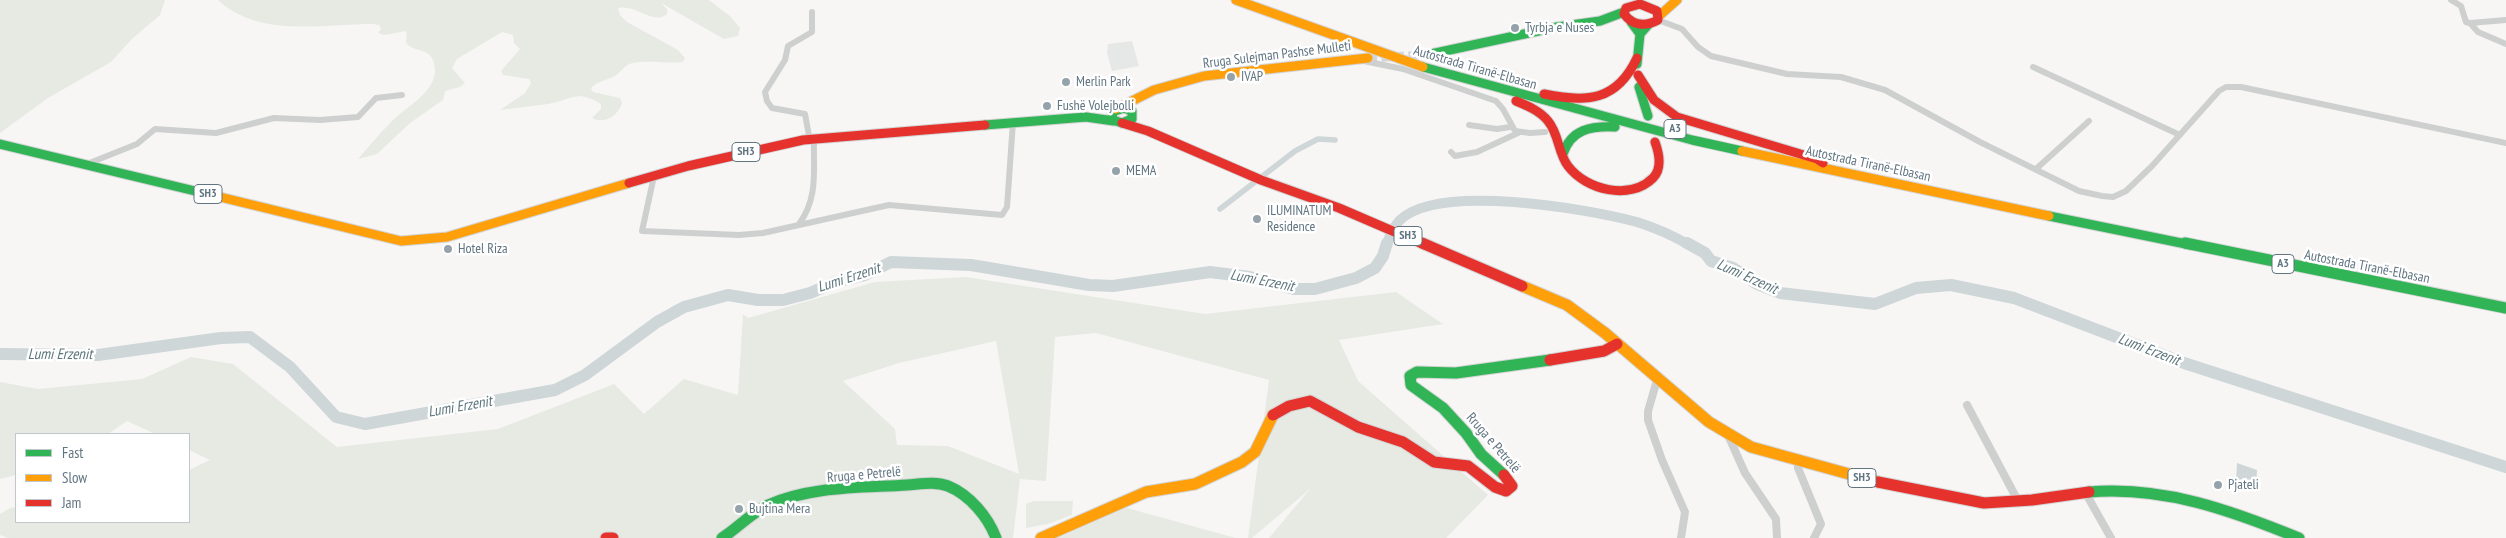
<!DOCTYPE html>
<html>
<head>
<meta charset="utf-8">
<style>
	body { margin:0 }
	#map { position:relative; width:2506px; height:538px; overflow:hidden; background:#f7f6f5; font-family:"PT Sans Narrow",sans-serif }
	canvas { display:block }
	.legend { position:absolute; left:15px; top:433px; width:175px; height:90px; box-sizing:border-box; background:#fff; border:1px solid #c0c8cd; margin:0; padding:6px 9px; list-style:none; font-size:15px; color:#617581 }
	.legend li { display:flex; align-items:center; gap:10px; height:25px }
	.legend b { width:25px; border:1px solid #c0c8cd }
</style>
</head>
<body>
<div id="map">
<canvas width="2506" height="538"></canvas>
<ul class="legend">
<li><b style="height:6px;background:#30b455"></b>Fast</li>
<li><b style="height:6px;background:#ff9f0a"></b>Slow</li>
<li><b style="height:6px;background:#e5322d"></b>Jam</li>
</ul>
</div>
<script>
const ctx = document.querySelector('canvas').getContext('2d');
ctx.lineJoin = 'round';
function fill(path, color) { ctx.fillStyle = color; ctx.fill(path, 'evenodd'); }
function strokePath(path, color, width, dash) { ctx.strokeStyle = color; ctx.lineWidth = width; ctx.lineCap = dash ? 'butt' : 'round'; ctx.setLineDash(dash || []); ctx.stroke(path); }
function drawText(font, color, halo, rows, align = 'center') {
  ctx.font = font + ' "PT Sans Narrow",sans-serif'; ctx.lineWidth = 5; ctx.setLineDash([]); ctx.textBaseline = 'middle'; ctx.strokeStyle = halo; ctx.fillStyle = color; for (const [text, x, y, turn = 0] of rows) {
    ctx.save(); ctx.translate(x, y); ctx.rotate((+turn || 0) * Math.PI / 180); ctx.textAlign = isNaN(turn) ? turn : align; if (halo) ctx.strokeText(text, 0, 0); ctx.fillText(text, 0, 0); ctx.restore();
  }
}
const built = new Path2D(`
	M 1132,41 L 1139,66 L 1112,71 L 1107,53 L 1108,44 Z`);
const green = new Path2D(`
	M 0,0 L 165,0 L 160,15 L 132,39 L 111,62 L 48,98 L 0,133 Z
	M 218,0 L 709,0 L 731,17 L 740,28 L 738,36 L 724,39 L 661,3 L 667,9 L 667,14 C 653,26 637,4 618,8 L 620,15 L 627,22 L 678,50 L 685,58 L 683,62 C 667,64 650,60 633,63 C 624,64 620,75 611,78 C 603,81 597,82 591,88 L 593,92 L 620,98 L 622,103 C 619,115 604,125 592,118 L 601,109 L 601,104 C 576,89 572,100 548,104 C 532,106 516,108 500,110 L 525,93 L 531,83 L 529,79 L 503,75 L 501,71 L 520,49 L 514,43 L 513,35 L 502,32 L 457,59 L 452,68 L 465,83 L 460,87 L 445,91 L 443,100 L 410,123 L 377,154 L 358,159 C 369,146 380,133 392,121 C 408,105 446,87 432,58 C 427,49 415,51 408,45 C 404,41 408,36 406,31 L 384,35 L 378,33 L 381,29 L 379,25 L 373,24 C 322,24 258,38 218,0 Z
	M 966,277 L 1205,314 L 1396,292 L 1443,324 L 1339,340 L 1358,381 L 1488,495 L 1446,538 L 1269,538 L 1310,489 L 1252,538 L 1248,538 L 1269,380 L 1096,333 L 1055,337 L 1046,481 L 1020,479 L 1013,538 L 8,538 L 0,535 L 0,514 L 10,508 L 16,507 L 16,522 L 189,522 L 189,470 L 210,460 L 189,450 L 189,434 L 155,434 L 127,421 L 108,434 L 16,434 L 16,475 L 0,479 L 0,382 L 38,389 L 142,379 L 191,357 L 233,364 L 337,447 L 498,429 L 614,384 L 644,414 L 684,379 L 738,395 L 743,314 L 748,318 L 875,282 ZM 996,341 L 1019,474 L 948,446 L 897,445 L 895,429 L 843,381 L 899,363 Z
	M 1034,501 L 1073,501 L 1072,515 L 1048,524 L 1026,528 L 1026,504 Z
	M 1126,508 L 1127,508 L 1236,538 L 1058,538 Z`);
const water = new Path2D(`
	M 2237,463 L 2257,470 L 2256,490 L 2236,483 Z`);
const canal = new Path2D(`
	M 1220,209 L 1295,151 L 1318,139 L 1335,140`);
const riverFar1 = new Path2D(`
	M 1387,245 C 1389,236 1393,228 1399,221 C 1436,182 1588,209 1637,222 C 1656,228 1672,235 1689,245`);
const river = new Path2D(`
	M 1687,243 L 1705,253 L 1711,261 L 1733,268 L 1757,284 L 1780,293 L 1875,304 L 1916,288 L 1951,285 L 2014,298 L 2184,363 L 2506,467
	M 0,354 L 98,355 L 221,338 L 250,337 L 290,367 L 336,417 L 365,424 L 555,390 L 585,375 L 657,322 L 684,307 L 728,295 L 758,300 L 783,300 L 810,293 L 836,282 L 865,275 L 891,262 L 971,265 L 1089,285 L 1113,286 L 1210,272 L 1250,277 L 1294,289 L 1315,289 L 1356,278 L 1375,268 L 1383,256 L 1387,243`);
const secondaryTunnel = new Path2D(`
	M 1368,58 L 1426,55`);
const streetFar1 = new Path2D(`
	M 2451,0 L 2461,6 L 2466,22 L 2473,24
	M 1658,20 L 1682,29 L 1698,47 L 1711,56 L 1787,74 L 1841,77 L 1885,90 L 1980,142 L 2079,191 L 2102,196 L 2113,197 L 2126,191 L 2152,166 L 2219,91 L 2226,87 L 2241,87 L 2506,143
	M 2506,20 L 2470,23 L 2478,32 L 2506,44
	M 1359,60 L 1403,69 L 1496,101 L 1503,109 L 1515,131 L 1530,133 L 1545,132
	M 2033,67 L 2180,135
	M 1469,125 L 1497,129 L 1510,127
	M 1451,152 L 1455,156 L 1477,152 L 1518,133
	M 87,164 L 137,144 L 155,129 L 216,133 L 274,118 L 320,120 L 358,117 L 376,98 L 402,95
	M 2036,169 L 2089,121
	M 654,176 L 642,231 L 739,235 L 763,233 L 889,205 L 1002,215 L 1007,207 L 1013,122
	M 799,224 C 819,197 813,169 814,138 L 809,136 L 805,114 L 772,108 L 767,101 L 765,92 L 785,60 L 788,46 L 812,32 L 812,12`);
const street = new Path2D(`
	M 1657,380 L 1648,411 L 1648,420 L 1662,460 L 1685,512 L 1681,538
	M 1967,405 L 2018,501
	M 1728,435 L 1745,473 L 1776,519 L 1777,538
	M 1798,462 L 1798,468 L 1821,524 L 1814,538
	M 2085,492 L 2111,538`);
const fastFar1 = new Path2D(`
	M 1631,22 L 1640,34
	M 1426,55 L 1557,27 L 1600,21 L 1624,12
	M 1637,64 L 1640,34 L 1648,25
	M 1423,67 L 1692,140 L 1742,151
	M 1639,87 L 1648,116
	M 1124,108 L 1132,111 L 1132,119 L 1122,123 L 1113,120 L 1112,112 Z
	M 985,125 L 1086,117 L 1114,121
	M 0,144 L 220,197
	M 1563,154 C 1571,129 1591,126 1615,127
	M 2049,216 L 2191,245`);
const fast = new Path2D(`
	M 2185,243 L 2506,308
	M 1504,475 L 1481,454 L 1466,433 L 1443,408 L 1411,385 L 1410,376 L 1417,372 L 1456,373 L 1550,360
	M 2089,492 C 2164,486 2230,510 2299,538
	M 722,538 C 738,528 751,513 768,505 C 812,486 860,488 907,485 C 921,484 935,481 948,486 C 970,495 988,517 996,538`);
const slowFar1 = new Path2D(`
	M 1236,0 L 1423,67
	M 1659,16 L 1677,0
	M 1116,109 L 1154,90 L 1204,76 L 1368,58
	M 1742,151 L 2049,216
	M 220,197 L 401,241 L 447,237 L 629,183`);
const slow = new Path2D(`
	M 1522,286 L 1567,305 L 1605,333 L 1709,422 L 1751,447 L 1878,482
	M 1041,538 L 1146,492 L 1195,484 L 1242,462 L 1255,452 L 1273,415`);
const jamFar1 = new Path2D(`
	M 1640,4 L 1657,11 L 1658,20 C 1645,27 1633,26 1624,14 L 1626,8 Z
	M 1638,75 L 1654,100 L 1677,117 L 1817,159 L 1823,163
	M 1544,94 C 1587,103 1617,101 1637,58
	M 1516,101 C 1528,106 1540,111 1548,121 C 1559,134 1558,153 1568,166 C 1586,190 1630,201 1653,178 C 1663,168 1659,153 1655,142
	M 1122,123 L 1148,131 L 1261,180 L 1339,208 L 1425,245
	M 629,183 L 688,166 L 803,140 L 985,125`);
const jam = new Path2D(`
	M 1422,243 L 1522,286
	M 1550,360 L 1604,351 L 1617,344
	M 1273,415 L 1289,406 L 1310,401 L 1358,427 L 1403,442 L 1434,462 L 1468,466 L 1495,487 L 1506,491 L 1512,486 L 1504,475
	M 1878,482 L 1984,503 L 2032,500 L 2089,492
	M 606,538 L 613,538`);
const markers = [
	[1515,28,5,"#96a2aa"],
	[1231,77,5,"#96a2aa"],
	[1066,82,5,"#96a2aa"],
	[1047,106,5,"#96a2aa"],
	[1116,171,5,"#96a2aa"],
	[1257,219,5,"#96a2aa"],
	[448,249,5,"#96a2aa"],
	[2218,485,5,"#96a2aa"],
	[739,509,5,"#96a2aa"]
];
const shields = [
	[1675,129,22],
	[746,152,28],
	[208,194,28],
	[1408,236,28],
	[2283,264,22],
	[1862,478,28]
];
const shieldNames = [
	["A3",1675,129],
	["SH3",746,152],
	["SH3",208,194],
	["SH3",1408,236],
	["A3",2283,264],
	["SH3",1862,478]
];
const poiNames = [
	["Tyrbja e Nuses",1525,28],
	["IVAP",1241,77],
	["Merlin Park",1076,82],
	["Fushë Volejbolli",1057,106],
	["MEMA",1126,171],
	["ILUMINATUM",1267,211],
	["Residence",1267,227],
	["Hotel Riza",458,249],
	["Pjateli",2228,485],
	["Bujtina Mera",749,509]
];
const streetNames = [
	["Rruga Sulejman Pashse Mulleti",1277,55,-7],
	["Autostrada Tiranë-Elbasan",1475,68,16],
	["Autostrada Tiranë-Elbasan",1868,164,12],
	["Autostrada Tiranë-Elbasan",2367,267,11],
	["Rruga e Petrelë",1493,443,49],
	["Rruga e Petrelë",864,475,-5]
];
const waterNames = [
	["Lumi Erzenit",1747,277,24],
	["Lumi Erzenit",849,278,-18],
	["Lumi Erzenit",1262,281,11],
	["Lumi Erzenit",2149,350,21],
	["Lumi Erzenit",60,355],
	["Lumi Erzenit",460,407,-10]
];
fill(built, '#e6e8e7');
fill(green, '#e6eae3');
fill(water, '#ced6d8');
strokePath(canal, '#ced6d8', 5.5);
strokePath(riverFar1, '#ced6d8', 10);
strokePath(river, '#ced6d8', 12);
strokePath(secondaryTunnel, '#d2d6d8', 9, [9, 4.5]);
strokePath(fastFar1, '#d3d4d5', 11);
strokePath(fast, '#d3d4d5', 13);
strokePath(slowFar1, '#d3d4d5', 11);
strokePath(slow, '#d3d4d5', 13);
strokePath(jamFar1, '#d3d4d5', 11);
strokePath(jam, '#d3d4d5', 13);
strokePath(streetFar1, '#ced0d0', 6);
strokePath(street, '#ced0d0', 8);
strokePath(fastFar1, '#30b455', 9);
strokePath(fast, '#30b455', 11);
strokePath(slowFar1, '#ff9f0a', 9);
strokePath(slow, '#ff9f0a', 11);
strokePath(jamFar1, '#e5322d', 9);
strokePath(jam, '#e5322d', 11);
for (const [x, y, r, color] of markers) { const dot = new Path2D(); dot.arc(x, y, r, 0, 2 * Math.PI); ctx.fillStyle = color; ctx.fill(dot); strokePath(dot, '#fff', 2); }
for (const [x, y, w] of shields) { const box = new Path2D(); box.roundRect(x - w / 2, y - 9.5, w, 19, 4); ctx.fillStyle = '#fff'; ctx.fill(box); strokePath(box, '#617581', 1); }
drawText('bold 12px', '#617581', null, shieldNames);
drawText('14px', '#617581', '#fff', poiNames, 'left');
drawText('14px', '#617581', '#fff', streetNames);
drawText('italic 15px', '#5c757c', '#fff', waterNames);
</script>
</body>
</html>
